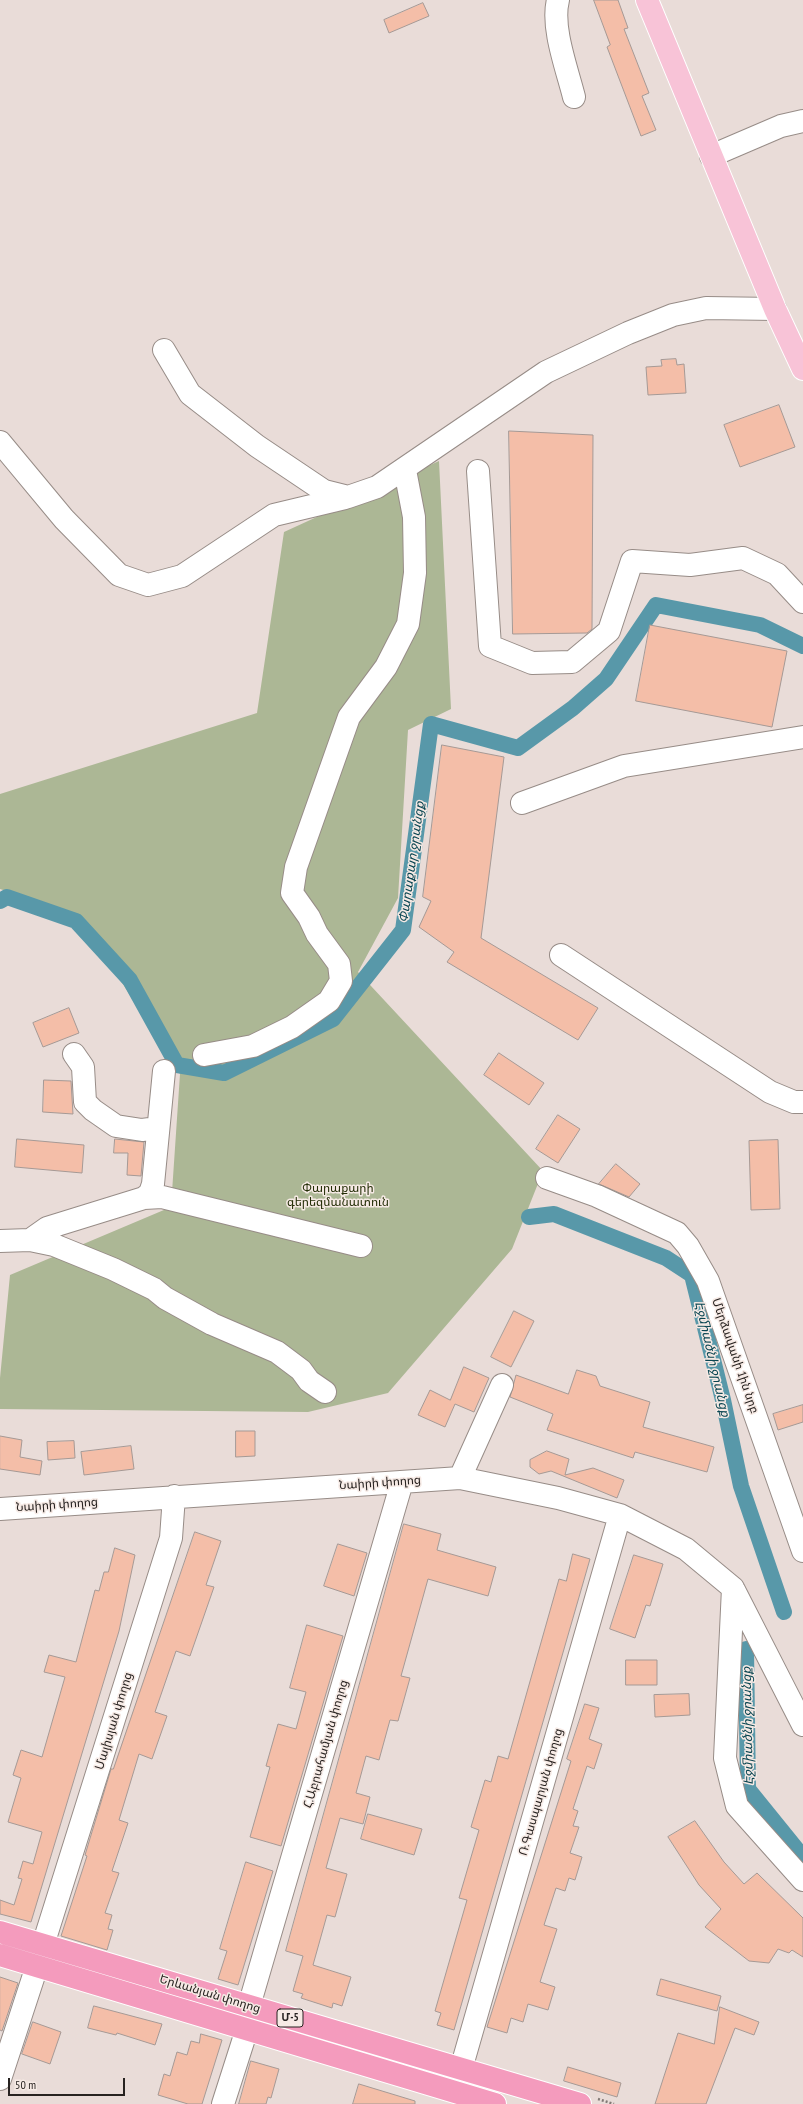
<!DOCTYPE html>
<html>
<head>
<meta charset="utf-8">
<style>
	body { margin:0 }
	#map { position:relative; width:803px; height:2104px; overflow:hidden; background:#e9dcd8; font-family:"PT Sans Narrow",sans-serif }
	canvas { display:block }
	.scale { position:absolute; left:8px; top:2078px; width:117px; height:18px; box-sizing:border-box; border:2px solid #272220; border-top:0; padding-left:5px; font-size:12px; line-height:14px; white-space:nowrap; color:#272220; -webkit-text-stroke:3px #f6eae5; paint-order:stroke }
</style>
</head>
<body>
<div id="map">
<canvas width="803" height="2104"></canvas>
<div class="scale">50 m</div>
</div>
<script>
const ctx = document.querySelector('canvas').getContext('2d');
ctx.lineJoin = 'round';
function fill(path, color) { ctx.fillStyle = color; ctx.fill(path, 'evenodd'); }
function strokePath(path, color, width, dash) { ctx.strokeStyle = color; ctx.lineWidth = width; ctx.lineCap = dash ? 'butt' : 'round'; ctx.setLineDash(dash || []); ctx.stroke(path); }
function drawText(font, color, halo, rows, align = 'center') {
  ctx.font = font + ' "PT Sans Narrow","Noto Sans Armenian",sans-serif'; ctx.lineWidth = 3; ctx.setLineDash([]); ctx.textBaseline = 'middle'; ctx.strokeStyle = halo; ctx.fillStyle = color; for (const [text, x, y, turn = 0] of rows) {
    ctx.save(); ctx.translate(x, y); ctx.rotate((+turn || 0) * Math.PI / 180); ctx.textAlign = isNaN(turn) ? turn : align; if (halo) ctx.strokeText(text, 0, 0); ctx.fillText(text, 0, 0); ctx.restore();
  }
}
const green = new Path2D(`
	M 439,461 L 451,709 L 408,730 L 398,898 L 358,972 L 543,1171 L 512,1249 L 388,1393 L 308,1412 L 0,1409 L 0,1378 L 10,1275 L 171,1207 L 180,1074 L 79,915 L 0,889 L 0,794 L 257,713 L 284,532 Z`);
const canal = new Path2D(`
	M 0,901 L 7,897 L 76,921 L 130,980 L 177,1065 L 224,1073 L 333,1019 L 403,930 L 431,724 L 518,748 L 573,708 L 606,679 L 656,605 L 760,625 L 803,646
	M 529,1217 L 554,1214 L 666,1258 L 692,1275 L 723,1400 L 741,1486 L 784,1612
	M 746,1649 L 748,1789 L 803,1857`);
const building = new Path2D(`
	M 594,0 L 618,0 L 628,28 L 624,29 L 649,93 L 642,96 L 656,130 L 641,136 L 607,47 L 610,45 Z
	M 423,3 L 429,16 L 389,33 L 384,20 Z
	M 676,359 L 677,365 L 684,364 L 686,393 L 648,395 L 646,367 L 662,366 L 661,360 Z
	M 779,405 L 795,447 L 740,467 L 724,425 Z
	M 509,431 L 593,435 L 592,629 L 587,633 L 513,634 Z
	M 650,625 L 787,651 L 772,727 L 636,701 Z
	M 442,745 L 504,757 L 481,938 L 598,1008 L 578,1040 L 447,962 L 454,952 L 419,927 L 431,901 L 423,897 Z
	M 69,1008 L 79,1033 L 43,1047 L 33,1023 Z
	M 499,1053 L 544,1083 L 529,1105 L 484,1075 Z
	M 44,1080 L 71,1081 L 73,1114 L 43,1112 Z
	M 558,1115 L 580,1129 L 558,1163 L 536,1149 Z
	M 17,1139 L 84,1145 L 82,1173 L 15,1167 Z
	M 115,1139 L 144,1142 L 141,1176 L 127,1175 L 128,1153 L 114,1153 Z
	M 778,1140 L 780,1209 L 751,1210 L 749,1141 Z
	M 616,1164 L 640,1184 L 629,1197 L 599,1184 Z
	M 514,1311 L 534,1321 L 511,1367 L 491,1357 Z
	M 464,1367 L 489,1378 L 474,1412 L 455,1404 L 445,1427 L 418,1415 L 430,1390 L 450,1400 Z
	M 577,1370 L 596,1376 L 600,1386 L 650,1402 L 643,1427 L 714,1447 L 707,1472 L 635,1452 L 633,1458 L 547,1430 L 553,1414 L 510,1397 L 516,1375 L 568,1394 Z
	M 803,1405 L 803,1422 L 778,1430 L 773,1414 Z
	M 236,1431 L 255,1431 L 255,1456 L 236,1457 Z
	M 0,1436 L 22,1440 L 20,1457 L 42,1461 L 40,1475 L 0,1469 Z
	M 74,1441 L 75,1458 L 48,1460 L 47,1442 Z
	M 131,1446 L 134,1469 L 84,1475 L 81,1452 Z
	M 547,1451 L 569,1459 L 565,1475 L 593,1468 L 624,1480 L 617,1498 L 551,1471 L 539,1474 L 530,1467 L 530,1460 Z
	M 404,1524 L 441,1534 L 437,1550 L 496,1567 L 488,1596 L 428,1579 L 401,1676 L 410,1678 L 398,1721 L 390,1720 L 379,1760 L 366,1756 L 356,1793 L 370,1797 L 363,1824 L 340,1818 L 326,1868 L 347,1874 L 335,1917 L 327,1915 L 313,1965 L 351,1977 L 342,2006 L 333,2003 L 332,2008 L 301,1998 L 303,1994 L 293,1991 L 303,1956 L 286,1951 Z
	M 195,1532 L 221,1541 L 206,1585 L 214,1587 L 190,1656 L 176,1651 L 155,1712 L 167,1716 L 152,1759 L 139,1754 L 119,1820 L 128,1823 L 112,1871 L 119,1873 L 105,1913 L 112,1915 L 108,1929 L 113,1930 L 107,1950 L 61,1936 L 87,1856 L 85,1855 L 111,1769 L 113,1769 Z
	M 338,1544 L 367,1553 L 354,1596 L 324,1586 Z
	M 115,1548 L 135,1555 L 119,1631 L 31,1922 L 0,1914 L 0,1900 L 14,1905 L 22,1879 L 18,1878 L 23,1861 L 33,1864 L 42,1832 L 8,1822 L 21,1778 L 13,1775 L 21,1750 L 42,1757 L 65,1677 L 44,1672 L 49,1655 L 76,1662 L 95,1590 L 99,1591 L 104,1572 L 108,1572 Z
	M 573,1554 L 590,1559 L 454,2030 L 437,2025 L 441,2013 L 435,2011 L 467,1900 L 459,1898 L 479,1830 L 471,1827 L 485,1780 L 491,1782 L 498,1756 L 508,1759 L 559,1579 L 566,1581 Z
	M 634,1555 L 663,1564 L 650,1606 L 646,1605 L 635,1638 L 610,1629 Z
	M 307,1625 L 343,1636 L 281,1846 L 250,1837 L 270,1767 L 266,1766 L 278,1724 L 296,1729 L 306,1692 L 290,1688 Z
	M 626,1660 L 657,1660 L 657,1685 L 626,1685 Z
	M 689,1694 L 690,1715 L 655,1717 L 654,1695 Z
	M 585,1704 L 599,1708 L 589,1739 L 602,1744 L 594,1769 L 587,1766 L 573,1809 L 578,1811 L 573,1826 L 579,1827 L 570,1853 L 582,1857 L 575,1880 L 569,1878 L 565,1891 L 556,1888 L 544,1925 L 557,1929 L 540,1982 L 555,1987 L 548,2010 L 528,2004 L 523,2022 L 511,2018 L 507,2033 L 487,2027 L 571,1761 L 567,1759 Z
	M 368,1814 L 422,1829 L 414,1855 L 361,1839 Z
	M 695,1821 L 724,1862 L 744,1884 L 757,1873 L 803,1918 L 803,1957 L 792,1950 L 789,1953 L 778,1949 L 769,1963 L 749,1961 L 705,1927 L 721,1909 L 699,1885 L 668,1837 Z
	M 246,1862 L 273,1871 L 238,1985 L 218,1979 L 227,1951 L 220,1949 Z
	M 0,1977 L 18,1983 L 2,2031 L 0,2030 Z
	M 661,1979 L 721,1996 L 717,2011 L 657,1995 Z
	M 94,2006 L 162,2024 L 155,2045 L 117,2033 L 116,2035 L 88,2028 Z
	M 720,2007 L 759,2022 L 754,2035 L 735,2028 L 706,2104 L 655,2104 L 678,2033 L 714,2044 Z
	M 33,2022 L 61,2032 L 50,2064 L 22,2054 Z
	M 201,2034 L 222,2040 L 202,2104 L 188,2104 L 158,2095 L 164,2074 L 170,2076 L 177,2052 L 187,2055 L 191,2041 L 199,2043 Z
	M 251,2061 L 279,2069 L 271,2098 L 268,2097 L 266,2104 L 239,2104 Z
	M 568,2067 L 621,2083 L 617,2097 L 564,2081 Z
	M 359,2084 L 415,2101 L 415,2104 L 353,2104 Z`);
const path = new Path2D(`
	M 598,2099 L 614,2104`);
const minor = new Path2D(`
	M 558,0 C 551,27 567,69 574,97
	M 711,156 L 781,126 L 803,121
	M 164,350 L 190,394 L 257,446 L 324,491 L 348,497 L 377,487 L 546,372 L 628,333 L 673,315 L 706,308 L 775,309
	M 0,442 L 64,519 L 119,575 L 148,585 L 182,576 L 274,515 L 345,498
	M 478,471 L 490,646 L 532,663 L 572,662 L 609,631 L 632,561 L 690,565 L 743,558 L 777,574 L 803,602
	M 522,803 L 624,766 L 803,737
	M 561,955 L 770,1092 L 794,1102 L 803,1102
	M 74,1054 L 83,1067 L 85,1102 L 93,1110 L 116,1126 L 142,1130 L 158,1128
	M 204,1055 L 253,1046 L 292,1027 L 329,1001 L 341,981 L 339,964 L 317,934 L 309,917 L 292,893 L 296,867 L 349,717 L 386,667 L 408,624 L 415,573 L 414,517 L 405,470
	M 547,1178 L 597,1196 L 677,1233 L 688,1246 L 708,1281 L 803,1551
	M 144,1198 L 162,1197 L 361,1246
	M 30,1240 L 47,1228 L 144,1198 L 150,1193 L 153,1184 L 164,1071
	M 0,1241 L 30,1240 L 54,1245 L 113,1269 L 154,1289 L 165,1298 L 212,1324 L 277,1352 L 301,1370 L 309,1381 L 325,1392
	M 460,1478 L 502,1385
	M 0,1509 L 460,1478 L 558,1498 L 620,1515 L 686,1549 L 733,1588 L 803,1725
	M 733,1588 L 725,1758 L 737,1806 L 803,1880
	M 43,1945 L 171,1538 L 174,1496
	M 249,2006 L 402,1482
	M 461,2069 L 620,1515
	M 0,2079 L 37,1966
	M 223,2104 L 247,2029`);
const major = new Path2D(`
	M 647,0 L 775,309 L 803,369`);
const highway = new Path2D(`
	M 0,1932 L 580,2104
	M 0,1955 L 495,2104`);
const shields = [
	[290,2018,26]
];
const shieldNames = [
	["Մ-5",290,2018]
];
const parkNames = [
	["Փարաքարի",338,1189],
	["գերեզմանատուն",338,1203]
];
const streetNames = [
	["Մերձավանի 1ին նրբ",735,1356,71],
	["Նաիրի փողոց",380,1483,-4],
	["Նաիրի փողոց",57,1505,-4],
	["Մայիսյան փողոց",114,1721,-73],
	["Հ.Աբրահամյան փողոց",326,1744,-74],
	["Ռ.Գասպարյան փողոց",541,1792,-74],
	["Երևանյան փողոց",210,1994,17]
];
const waterNames = [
	["Փարաքար ջրանցք",412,862,-82],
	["Էջմիածնի ջրանցք",712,1359,77],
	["Էջմիածնի ջրանցք",748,1726,-91]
];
fill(green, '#acb795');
strokePath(canal, '#5898a9', 16);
fill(building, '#f4bea8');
strokePath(building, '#a59995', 1);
strokePath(minor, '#978c87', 24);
strokePath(major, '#fff', 24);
strokePath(highway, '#fff', 24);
strokePath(path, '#817875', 2.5, [2, 2]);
strokePath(minor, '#fff', 22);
strokePath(major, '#f8c3d7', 22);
strokePath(highway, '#f49bbd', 22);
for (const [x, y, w] of shields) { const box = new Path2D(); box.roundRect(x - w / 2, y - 9, w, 18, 3); ctx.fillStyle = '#f6eae5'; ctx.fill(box); strokePath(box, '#272220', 1); }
drawText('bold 11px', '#272220', null, shieldNames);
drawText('12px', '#242e07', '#f6eae5', parkNames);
drawText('12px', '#272220', '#f6eae5', streetNames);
drawText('italic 13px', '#094551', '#f6eae5', waterNames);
</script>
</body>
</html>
